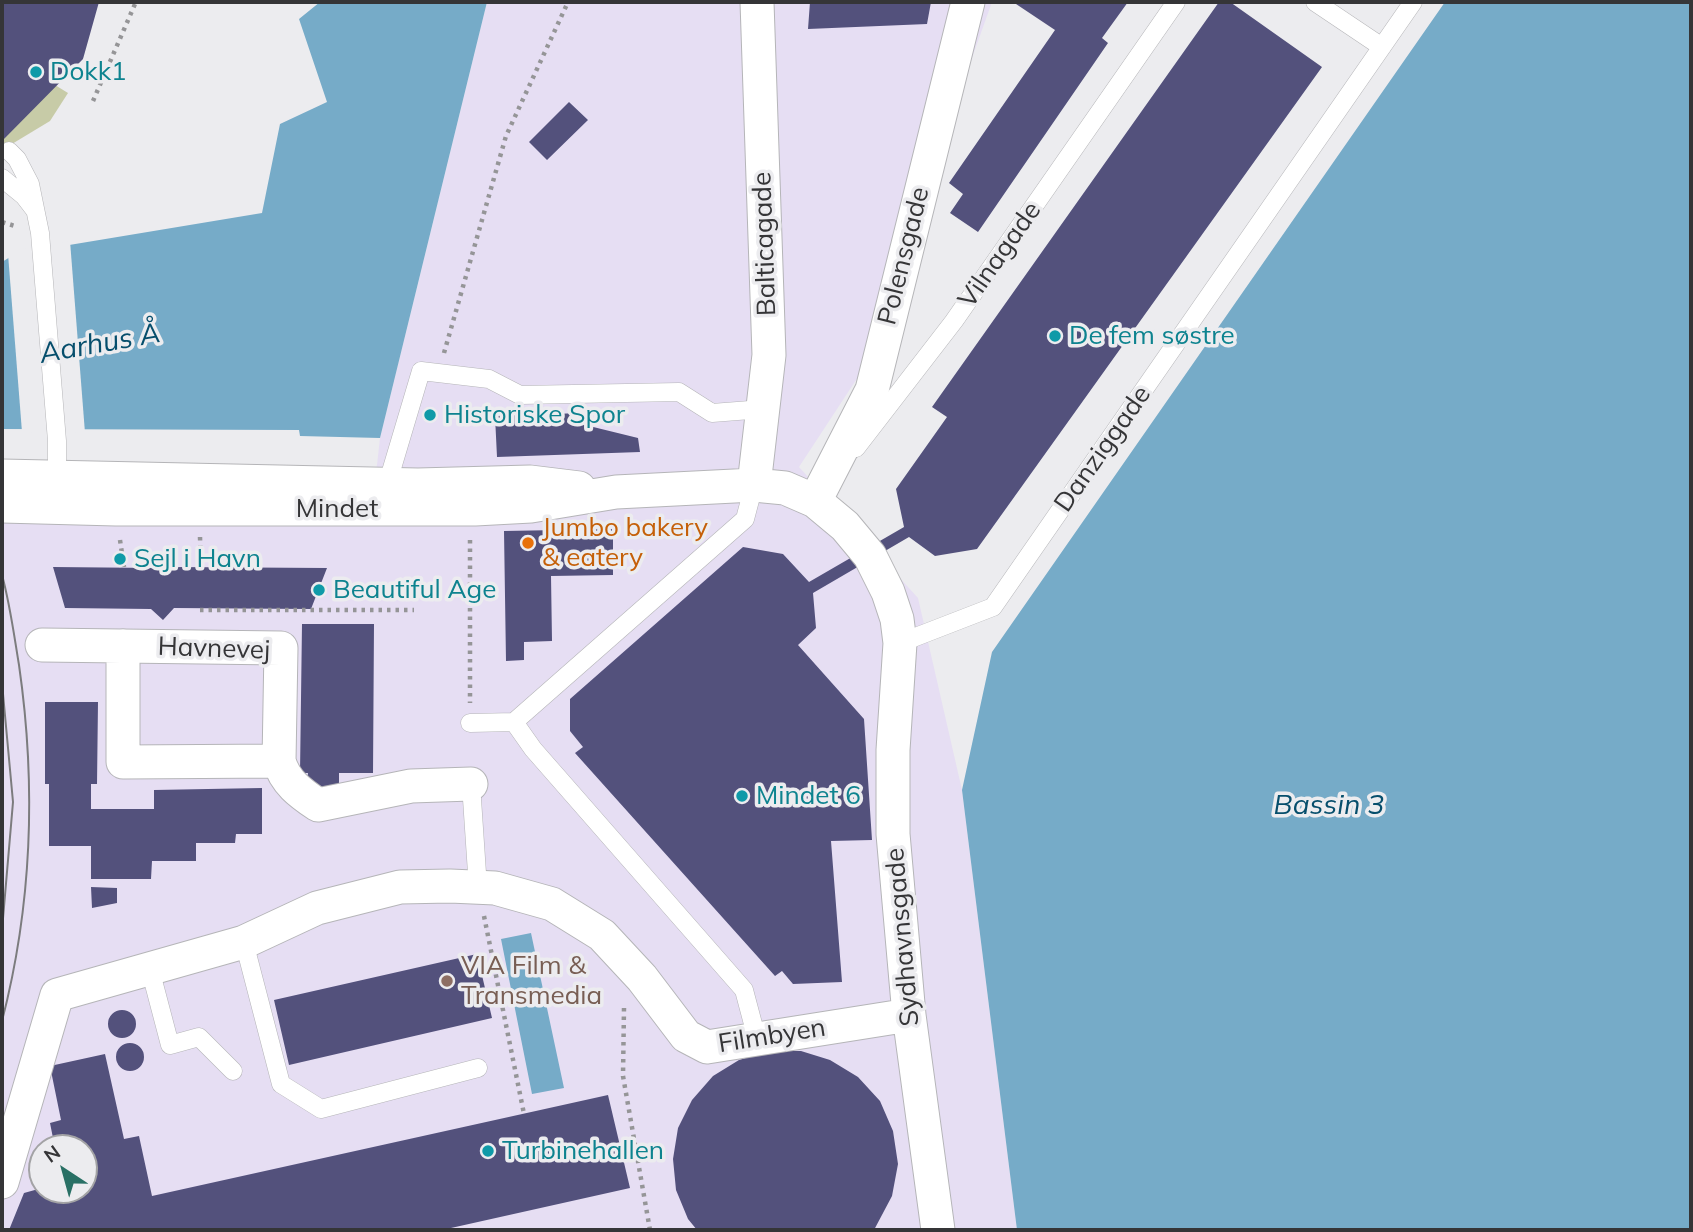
<!DOCTYPE html>
<html>
<head>
<meta charset="utf-8">
<style>
	body { margin:0 }
	#map { position:relative; width:1693px; height:1232px; overflow:hidden; background:#ececef; font-family:Mulish,sans-serif }
	canvas { display:block }
	.frame { position:absolute; inset:0; border:4px solid #353537; pointer-events:none }
	.north { position:absolute; left:28px; top:1134px; width:70px; height:70px; box-sizing:border-box; background:#ececef; border:2px solid #a3a3a5; border-radius:50%; rotate:324deg; font-size:19px; font-weight:700; line-height:28px; text-align:center; color:#353537 }
	.north::after { content:''; display:block; margin:auto; width:24px; height:32px; background:#297065; clip-path:polygon(50% 0,100% 100%,50% 72%,0 100%) }
</style>
</head>
<body>
<div id="map">
<canvas width="1693" height="1232"></canvas>
<div class="frame"></div>
<div class="north">N</div>
</div>
<script>
const ctx = document.querySelector('canvas').getContext('2d');
ctx.lineJoin = 'round';
function fill(path, color) { ctx.fillStyle = color; ctx.fill(path, 'evenodd'); }
function strokePath(path, color, width, dash) { ctx.strokeStyle = color; ctx.lineWidth = width; ctx.lineCap = dash ? 'butt' : 'round'; ctx.setLineDash(dash || []); ctx.stroke(path); }
function drawText(font, color, halo, rows, align = 'center') {
  ctx.font = font + ' Mulish,sans-serif'; ctx.lineWidth = 7; ctx.setLineDash([]); ctx.textBaseline = 'middle'; ctx.strokeStyle = halo; ctx.fillStyle = color; for (const [text, x, y, turn = 0] of rows) {
    ctx.save(); ctx.translate(x, y); ctx.rotate((+turn || 0) * Math.PI / 180); ctx.textAlign = isNaN(turn) ? turn : align; if (halo) ctx.strokeText(text, 0, 0); ctx.fillText(text, 0, 0); ctx.restore();
  }
}
const commercial = new Path2D(`
	M 487,2 L 992,2 L 858,377 L 799,467 L 918,598 L 962,790 L 1017,1230 L 2,1230 L 2,523 L 359,526 L 377,465 L 380,438 ZM 42,1148 L 84,1148 L 84,1190 L 42,1190 Z`);
const green = new Path2D(`
	M 21,64 L 68,93 L 50,121 L 2,150 L 2,88 Z`);
const water = new Path2D(`
	M 320,2 L 487,2 L 380,438 L 300,436 L 299,430 L 2,429 L 2,262 L 15,254 L 262,213 L 280,124 L 327,102 L 299,19 Z
	M 1445,2 L 1691,2 L 1691,1230 L 1017,1230 L 962,790 L 992,652 Z
	M 531,933 L 564,1088 L 532,1094 L 501,939 Z`);
const pier = new Path2D(`
	M 70,241 L 85,433 L 22,432 L 8,254 L 14,250 Z`);
const building = new Path2D(`
	M 2,2 L 99,2 L 83,59 L 2,141 Z
	M 810,2 L 931,2 L 927,24 L 808,29 Z
	M 1013,2 L 1128,2 L 1102,38 L 1108,43 L 978,232 L 950,213 L 963,194 L 949,183 L 1055,30 Z
	M 1219,2 L 1230,2 L 1322,67 L 977,549 L 935,556 L 909,537 L 813,593 L 816,628 L 798,645 L 864,719 L 872,840 L 831,841 L 842,982 L 793,984 L 782,971 L 775,976 L 575,753 L 583,747 L 570,731 L 570,699 L 743,547 L 783,554 L 809,582 L 904,527 L 896,489 L 947,417 L 932,407 Z
	M 569,102 L 588,120 L 547,160 L 529,142 Z
	M 581,413 L 581,424 L 638,438 L 640,452 L 497,457 L 495,416 Z
	M 613,529 L 613,575 L 551,576 L 552,641 L 524,642 L 524,660 L 506,661 L 504,531 Z
	M 165,559 L 172,567 L 327,568 L 311,609 L 174,608 L 163,620 L 151,609 L 65,608 L 53,567 L 156,568 Z
	M 302,624 L 374,624 L 373,773 L 339,773 L 339,791 L 318,786 L 307,780 L 308,773 L 300,773 Z
	M 45,702 L 98,702 L 97,784 L 91,784 L 91,809 L 154,809 L 154,790 L 262,788 L 262,834 L 236,834 L 235,843 L 196,843 L 196,861 L 152,861 L 151,879 L 91,879 L 91,846 L 49,846 L 49,784 L 45,784 Z
	M 91,887 L 117,888 L 117,903 L 92,908 Z
	M 477,954 L 492,1018 L 289,1065 L 274,1000 Z
	M108 1024a14 14 0 1 1 28 0a14 14 0 1 1-28 0Z
	M116 1057a14 14 0 1 1 28 0a14 14 0 1 1-28 0Z
	M 769,1051 L 801,1051 L 830,1060 L 858,1077 L 880,1101 L 893,1131 L 898,1164 L 892,1196 L 874,1230 L 697,1230 L 688,1219 L 676,1190 L 673,1159 L 678,1128 L 692,1100 L 713,1076 L 739,1060 Z
	M 105,1054 L 124,1139 L 139,1136 L 152,1196 L 608,1095 L 630,1188 L 442,1230 L 9,1230 L 24,1193 L 42,1188 L 84,1190 L 84,1148 L 68,1148 L 66,1140 L 54,1143 L 50,1123 L 61,1120 L 50,1066 Z`);
const path = new Path2D(`
	M 93,101 L 135,4
	M 2,222 L 15,226
	M 444,353 L 506,136 L 568,2
	M 200,537 L 201,568
	M 120,540 L 124,567
	M 470,540 L 470,703
	M 200,610 L 414,610
	M 484,916 L 524,1114
	M 624,1008 L 623,1076 L 650,1230`);
const service = new Path2D(`
	M 1315,2 L 1382,47
	M 9,151 L 17,159 L 30,184 L 40,233 L 57,441 L 57,482
	M 2,178 L 24,196 L 34,209
	M 856,448 L 954,321 L 1176,2
	M 387,485 L 421,371 L 489,379 L 520,395 L 679,392 L 712,413 L 763,409
	M 900,643 L 993,607 L 1413,2
	M 514,722 L 745,519 L 754,485
	M 470,723 L 514,722 L 533,749 L 744,990 L 757,1039
	M 471,784 L 478,888
	M 244,942 L 281,1084 L 321,1109 L 478,1068
	M 150,969 L 170,1045 L 199,1037 L 233,1071`);
const minor = new Path2D(`
	M 2,476 L 418,485 L 530,482 L 579,488
	M 754,485 L 769,355 L 757,2
	M 815,501 L 872,390 L 968,2
	M 2,506 L 116,509 L 475,509 L 531,506 L 616,492 L 754,485 L 785,488 L 815,501 L 845,526 L 870,556 L 888,592 L 897,619 L 900,643 L 893,750 L 893,834 L 909,1015 L 938,1230
	M 42,645 L 281,648 L 279,761 C 285,782 300,793 318,805 L 411,786 L 471,784
	M 123,646 L 123,762 L 279,761
	M 2,1182 L 57,995 L 244,942 L 317,908 L 400,887 L 450,886 L 495,888 L 552,904 L 602,935 L 642,978 L 686,1036 L 707,1047 L 909,1015`);
const tram = new Path2D(`
	M 2,575 C 10,604 14,635 19,665 C 36,783 32,905 2,1021
	M 2,683 L 13,802 L 2,930`);
const markers = [
	[36,72,7,"#0f9aa8"],
	[1055,336,7,"#0f9aa8"],
	[430,415,7,"#0f9aa8"],
	[528,543,7,"#e8710a"],
	[120,559,7,"#0f9aa8"],
	[319,590,7,"#0f9aa8"],
	[742,796,7,"#0f9aa8"],
	[447,981,7,"#8d6e63"],
	[488,1151,7,"#0f9aa8"]
];
const cultureNames = [
	["Dokk1",50,72],
	["De fem søstre",1069,336],
	["Historiske Spor",444,415],
	["Sejl i Havn",134,559],
	["Beautiful Age",333,590],
	["Mindet 6",756,796],
	["Turbinehallen",502,1151]
];
const streetNames = [
	["Balticagade",765,244,-92],
	["Vilnagade",1000,255,-55],
	["Polensgade",904,256,-76],
	["Danziggade",1103,449,-55],
	["Mindet",337,509],
	["Havnevej",214,649,2],
	["Sydhavnsgade",903,937,-95],
	["Filmbyen",772,1036,-9]
];
const foodNames = [
	["Jumbo bakery",542,528],
	["& eatery",542,558]
];
const educationNames = [
	["VIA Film &",461,966],
	["Transmedia",461,996]
];
const waterNames = [
	["Aarhus Å",100,344,-10],
	["Bassin 3",1329,806]
];
fill(commercial, '#e6def3');
fill(green, '#c7cba7');
fill(water, '#76abc8');
fill(pier, '#ececef');
fill(building, '#53517c');
strokePath(service, '#b5b5b8', 19);
strokePath(minor, '#b5b5b8', 35);
strokePath(path, '#959597', 4.5, [3.5, 5]);
strokePath(service, '#fff', 18);
strokePath(minor, '#fff', 33);
strokePath(tram, '#7c7c7e', 2);
for (const [x, y, r, color] of markers) { const dot = new Path2D(); dot.arc(x, y, r, 0, 2 * Math.PI); ctx.fillStyle = color; ctx.fill(dot); strokePath(dot, '#ececef', 2.5); }
drawText('26px', '#0d838f', '#ececef', cultureNames, 'left');
drawText('26px', '#353537', '#ececef', streetNames);
drawText('26px', '#c56008', '#ececef', foodNames, 'left');
drawText('26px', '#785e54', '#ececef', educationNames, 'left');
drawText('italic 28px', '#064e6c', '#ececef', waterNames);
</script>
</body>
</html>
